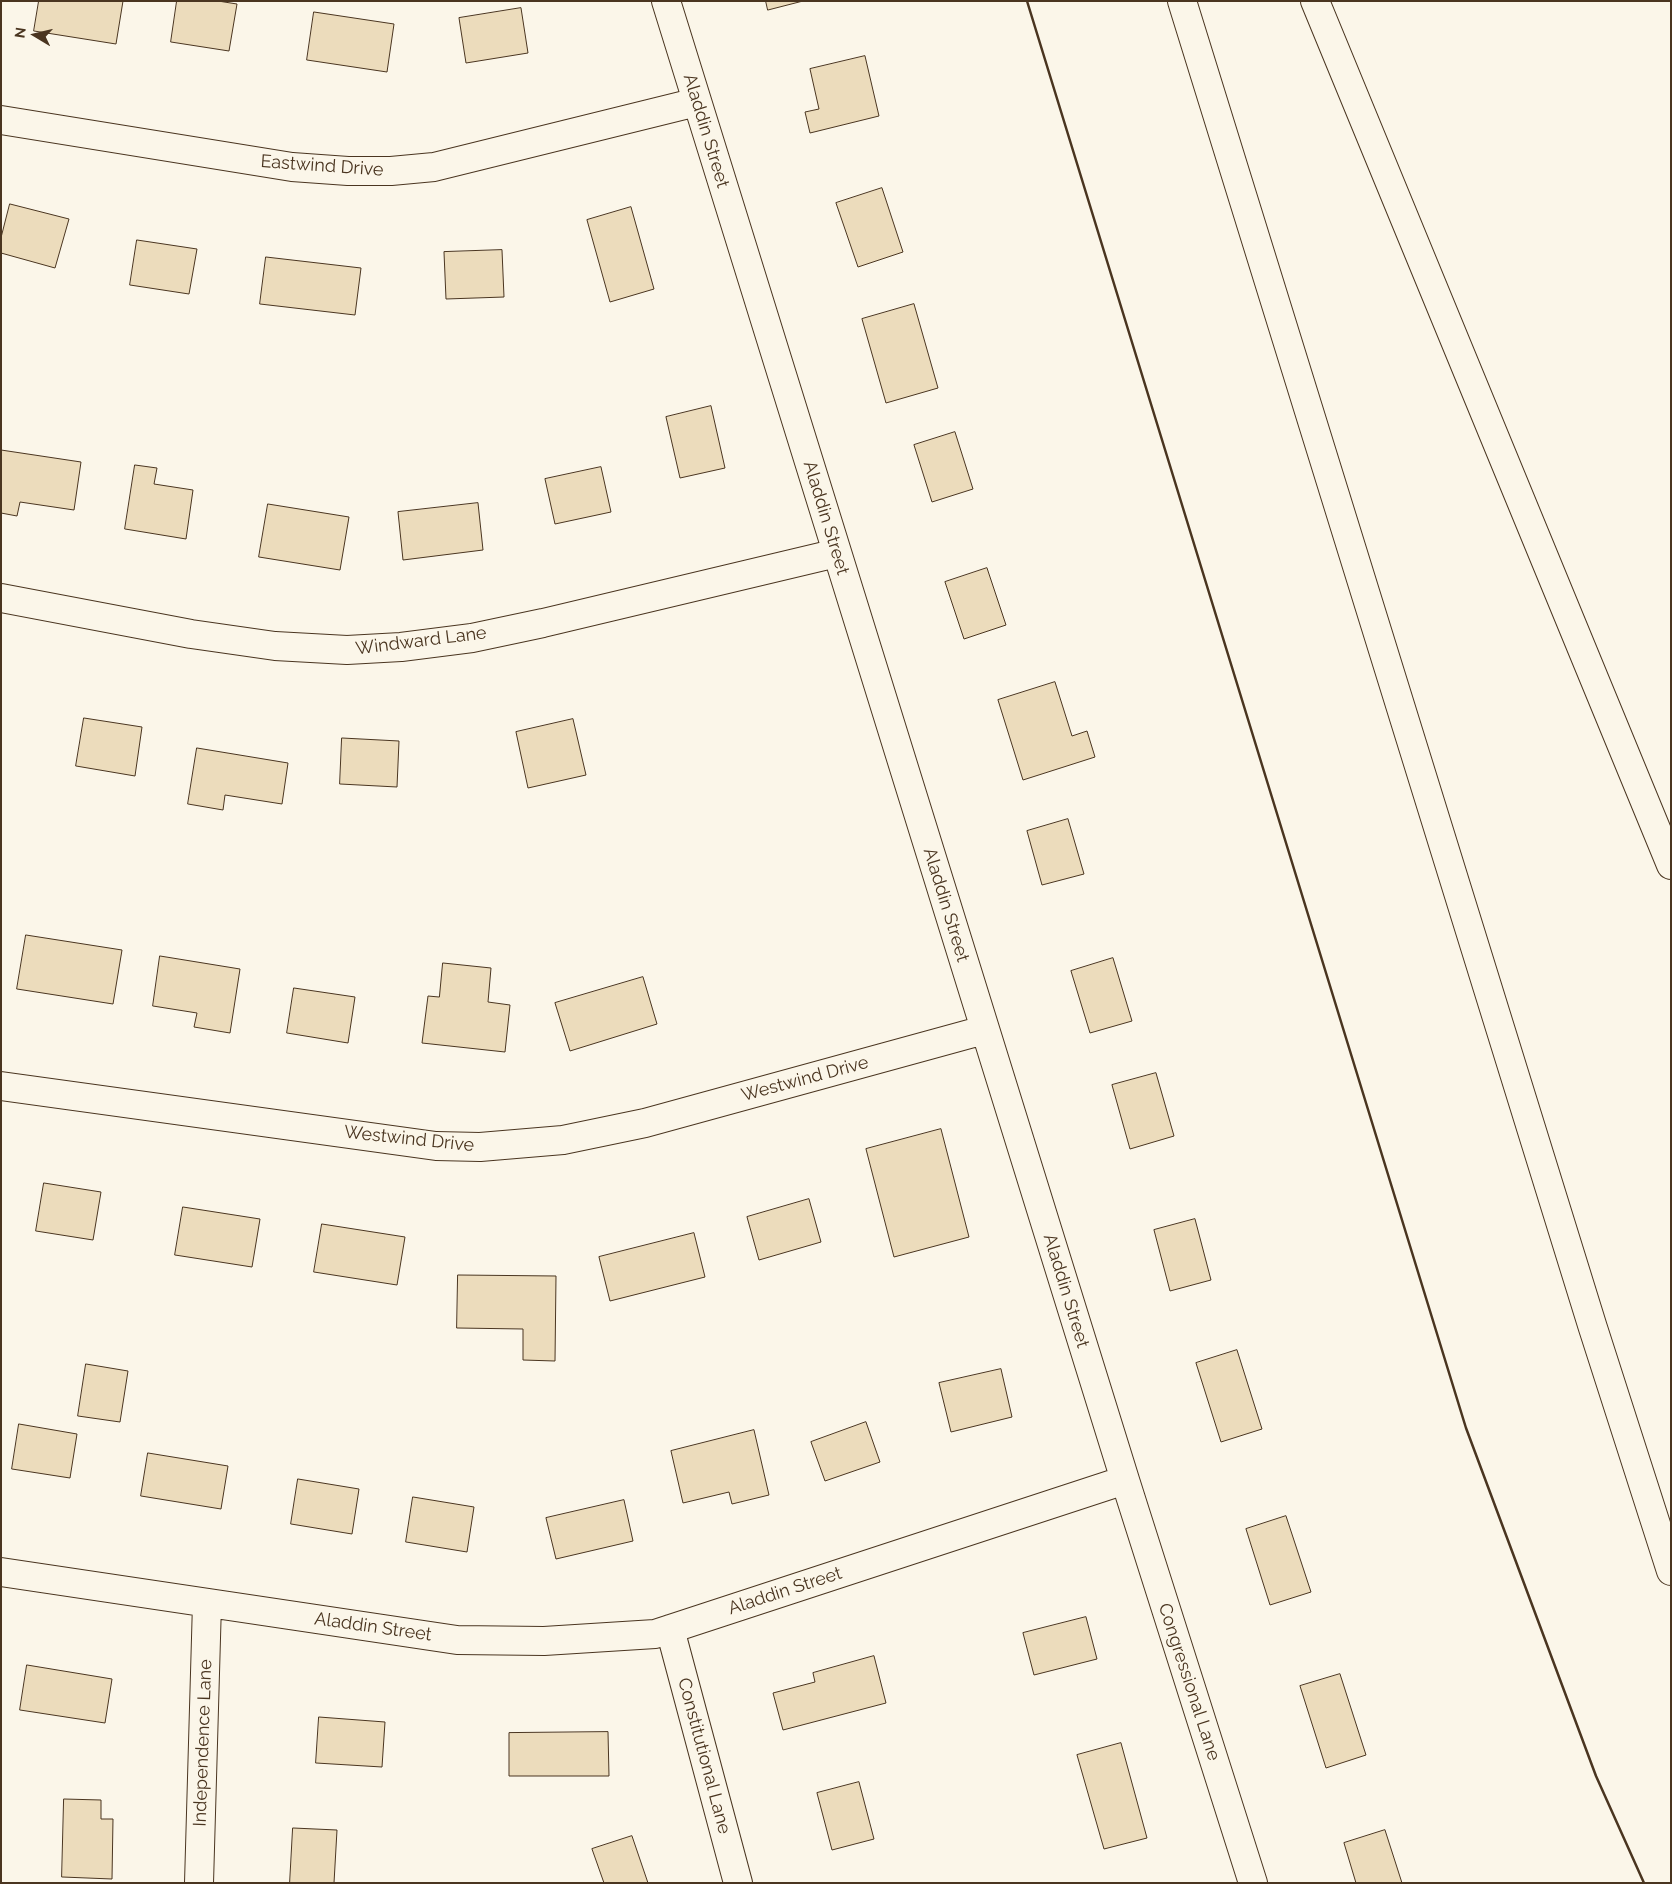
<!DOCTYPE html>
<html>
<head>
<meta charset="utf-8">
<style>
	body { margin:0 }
	#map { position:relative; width:1672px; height:1884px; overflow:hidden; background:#fbf6e9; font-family:Raleway,sans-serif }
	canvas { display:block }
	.frame { position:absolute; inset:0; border:2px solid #4a3520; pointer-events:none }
	.north { position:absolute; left:10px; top:10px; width:50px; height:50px; -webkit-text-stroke:4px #fbf6e9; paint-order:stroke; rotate:279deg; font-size:14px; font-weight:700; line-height:20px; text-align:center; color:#4a3520 }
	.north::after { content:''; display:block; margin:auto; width:18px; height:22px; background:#4a3520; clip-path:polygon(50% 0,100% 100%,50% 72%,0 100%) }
</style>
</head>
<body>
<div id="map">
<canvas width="1672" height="1884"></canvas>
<div class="frame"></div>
<div class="north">N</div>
</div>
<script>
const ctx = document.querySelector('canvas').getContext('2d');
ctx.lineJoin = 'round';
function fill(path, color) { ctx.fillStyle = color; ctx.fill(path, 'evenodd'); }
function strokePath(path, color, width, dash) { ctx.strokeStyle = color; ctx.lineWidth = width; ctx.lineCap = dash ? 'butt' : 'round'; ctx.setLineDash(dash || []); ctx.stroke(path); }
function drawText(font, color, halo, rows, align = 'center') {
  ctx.font = font + ' Raleway,sans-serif'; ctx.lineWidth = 4; ctx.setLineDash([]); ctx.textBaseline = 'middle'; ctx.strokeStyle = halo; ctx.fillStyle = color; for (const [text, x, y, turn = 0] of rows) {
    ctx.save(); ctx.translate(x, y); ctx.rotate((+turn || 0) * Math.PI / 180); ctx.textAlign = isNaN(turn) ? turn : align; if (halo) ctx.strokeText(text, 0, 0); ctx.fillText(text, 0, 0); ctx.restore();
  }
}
const building = new Path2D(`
	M 39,1 L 123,1 L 116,44 L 34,31 Z
	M 177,1 L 218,1 L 237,4 L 229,51 L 171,42 Z
	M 766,1 L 803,1 L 768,10 Z
	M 521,8 L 528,53 L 466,63 L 459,18 Z
	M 314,12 L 394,24 L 387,72 L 307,60 Z
	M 865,56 L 879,116 L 810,133 L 805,112 L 819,109 L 810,69 Z
	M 882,188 L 903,252 L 858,267 L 836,203 Z
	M 10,204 L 69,219 L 55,268 L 1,253 L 1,238 Z
	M 631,207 L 654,289 L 610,302 L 587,220 Z
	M 137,240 L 197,249 L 189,294 L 130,285 Z
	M 502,250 L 504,297 L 446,299 L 444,252 Z
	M 266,257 L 361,268 L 355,315 L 260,304 Z
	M 914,304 L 938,388 L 886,403 L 862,319 Z
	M 711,406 L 725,468 L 680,478 L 666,417 Z
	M 955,432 L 973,489 L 932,502 L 914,445 Z
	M 1,450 L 81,462 L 74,510 L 20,502 L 17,516 L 1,513 Z
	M 135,465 L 157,468 L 154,484 L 193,490 L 186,539 L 125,529 Z
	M 601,467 L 611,512 L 555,524 L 545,479 Z
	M 478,503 L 483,550 L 403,560 L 398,512 Z
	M 268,504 L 349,517 L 340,570 L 259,557 Z
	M 987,568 L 1006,625 L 964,639 L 945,582 Z
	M 1055,682 L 1072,736 L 1087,731 L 1095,757 L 1023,780 L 998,700 Z
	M 84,718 L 142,727 L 135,776 L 76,766 Z
	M 573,719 L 586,775 L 528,788 L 516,732 Z
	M 342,738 L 399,741 L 397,787 L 340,784 Z
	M 197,748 L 288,763 L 282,804 L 225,795 L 223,810 L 188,804 Z
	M 1068,819 L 1084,874 L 1042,885 L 1027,831 Z
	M 26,935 L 122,950 L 113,1004 L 17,989 Z
	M 160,956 L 240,969 L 230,1033 L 194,1027 L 197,1013 L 153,1006 Z
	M 1113,958 L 1132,1021 L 1090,1033 L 1071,971 Z
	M 443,963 L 491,968 L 488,1002 L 510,1005 L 505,1052 L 422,1043 L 428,996 L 439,997 Z
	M 643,977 L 657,1024 L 570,1051 L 555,1003 Z
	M 294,988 L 355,997 L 348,1043 L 287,1033 Z
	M 1156,1073 L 1174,1136 L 1130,1149 L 1112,1085 Z
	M 941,1129 L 969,1237 L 894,1257 L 866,1149 Z
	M 44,1183 L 101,1192 L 93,1240 L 36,1231 Z
	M 809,1199 L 821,1242 L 759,1260 L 747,1217 Z
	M 183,1207 L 260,1219 L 252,1267 L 175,1255 Z
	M 1195,1219 L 1211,1280 L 1170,1291 L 1154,1230 Z
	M 322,1224 L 405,1237 L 397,1285 L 314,1272 Z
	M 694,1233 L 705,1277 L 610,1301 L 599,1257 Z
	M 458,1275 L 556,1276 L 555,1361 L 523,1360 L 523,1329 L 457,1328 Z
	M 1237,1350 L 1262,1429 L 1221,1442 L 1196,1363 Z
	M 86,1364 L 128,1371 L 120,1422 L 78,1416 Z
	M 1001,1369 L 1012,1417 L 951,1432 L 939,1383 Z
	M 866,1422 L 880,1462 L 825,1481 L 811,1442 Z
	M 19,1424 L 77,1434 L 70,1478 L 12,1469 Z
	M 754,1430 L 769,1495 L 732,1504 L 729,1492 L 683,1503 L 671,1451 Z
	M 148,1453 L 228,1466 L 221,1509 L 141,1496 Z
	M 298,1479 L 359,1489 L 352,1534 L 291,1524 Z
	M 413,1497 L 474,1507 L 467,1552 L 406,1542 Z
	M 624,1500 L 633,1541 L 556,1559 L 546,1518 Z
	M 1286,1516 L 1311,1592 L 1270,1605 L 1246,1529 Z
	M 1086,1617 L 1097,1659 L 1034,1675 L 1023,1633 Z
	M 874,1656 L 886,1703 L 783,1730 L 773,1693 L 815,1682 L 813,1673 Z
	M 27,1665 L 112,1679 L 105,1723 L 20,1710 Z
	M 1340,1674 L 1366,1755 L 1326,1768 L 1300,1686 Z
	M 319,1717 L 385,1722 L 382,1767 L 316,1763 Z
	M 608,1732 L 609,1776 L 509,1776 L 509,1733 Z
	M 1121,1743 L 1147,1838 L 1104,1849 L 1077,1755 Z
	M 859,1782 L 874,1839 L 832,1850 L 817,1793 Z
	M 64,1799 L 101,1800 L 101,1819 L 113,1819 L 112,1879 L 62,1877 Z
	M 293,1828 L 337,1830 L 334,1883 L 290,1883 Z
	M 1385,1830 L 1402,1883 L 1356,1883 L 1344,1843 Z
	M 632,1836 L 648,1883 L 604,1883 L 592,1849 Z`);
const minor = new Path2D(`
	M 1,120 L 292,167 L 348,171 L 391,171 L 434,167 L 697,102
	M 1,598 L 191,634 L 275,646 L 347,650 L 401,647 L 472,638 L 543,623 L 837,553
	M 1,1086 L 436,1146 L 480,1147 L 563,1140 L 645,1123 L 984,1030
	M 1125,1480 L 1253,1883
	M 1,1572 L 457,1640 L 544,1641 L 655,1634 L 1125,1480 L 666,1
	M 670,1629 L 738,1883
	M 199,1883 L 207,1603`);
const highway = new Path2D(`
	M 1182,1 L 1593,1328 L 1671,1571
	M 1315,1 L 1671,865`);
const wall = new Path2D(`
	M 1027,1 L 1466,1428 L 1596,1776 L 1644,1883`);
const streetNames = [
	["Aladdin Street",706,131,73],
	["Eastwind Drive",322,166,4],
	["Aladdin Street",826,518,73],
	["Windward Lane",421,641,-7],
	["Aladdin Street",946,905,73],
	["Westwind Drive",805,1079,-15],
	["Westwind Drive",409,1139,6],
	["Aladdin Street",1066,1291,73],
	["Aladdin Street",785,1591,-18],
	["Aladdin Street",373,1627,8],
	["Congressional Lane",1189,1682,72],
	["Independence Lane",203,1743,-88],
	["Constitutional Lane",704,1756,75]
];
fill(building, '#ecdcbc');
strokePath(building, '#4a3520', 1);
strokePath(minor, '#4a3520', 30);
strokePath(highway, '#4a3520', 30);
strokePath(minor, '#fbf6e9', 28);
strokePath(highway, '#fbf6e9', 28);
strokePath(wall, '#4a3520', 2.5);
drawText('18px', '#4a3520', '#fbf6e9', streetNames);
</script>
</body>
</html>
